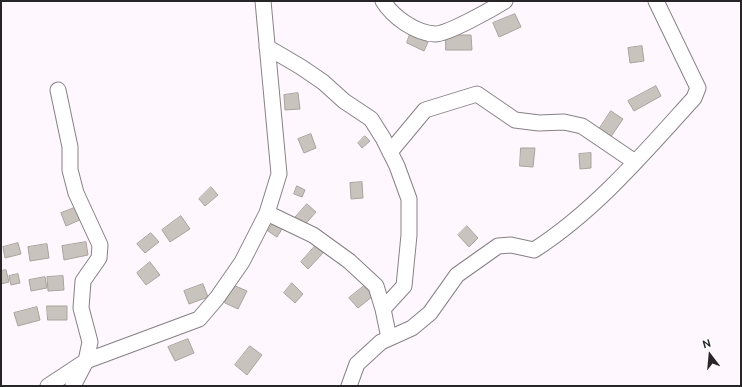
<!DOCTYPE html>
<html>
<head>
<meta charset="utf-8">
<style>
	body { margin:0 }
	#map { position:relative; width:742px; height:387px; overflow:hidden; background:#fef7fd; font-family:Ubuntu,sans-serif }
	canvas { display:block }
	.frame { position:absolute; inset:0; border:2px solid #282528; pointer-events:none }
	.north { position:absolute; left:690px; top:335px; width:40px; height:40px; -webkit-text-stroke:3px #fff; paint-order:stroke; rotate:344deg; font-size:11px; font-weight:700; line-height:16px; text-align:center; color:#282528 }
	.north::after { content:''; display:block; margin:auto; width:14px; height:18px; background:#282528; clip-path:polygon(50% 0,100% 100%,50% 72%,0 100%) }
</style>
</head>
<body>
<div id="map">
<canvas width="742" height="387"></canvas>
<div class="frame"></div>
<div class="north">N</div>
</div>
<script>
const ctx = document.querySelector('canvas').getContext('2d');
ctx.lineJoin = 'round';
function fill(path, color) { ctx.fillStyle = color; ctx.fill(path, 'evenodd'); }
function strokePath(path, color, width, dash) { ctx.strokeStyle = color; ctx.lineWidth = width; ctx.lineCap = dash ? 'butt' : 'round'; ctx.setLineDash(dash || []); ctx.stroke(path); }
const building = new Path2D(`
	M 515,14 L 521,27 L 499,37 L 493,23 Z
	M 410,34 L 428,42 L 424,51 L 407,43 Z
	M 446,35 L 471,35 L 472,50 L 446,50 Z
	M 642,46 L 644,61 L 630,63 L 628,48 Z
	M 656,86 L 661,96 L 634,111 L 628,101 Z
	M 298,93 L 300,109 L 285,110 L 284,95 Z
	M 611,111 L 623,119 L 610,138 L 598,131 Z
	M 311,134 L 316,148 L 304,153 L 298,139 Z
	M 365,136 L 370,141 L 362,148 L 358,143 Z
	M 521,148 L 535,148 L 533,167 L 520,166 Z
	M 591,153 L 591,168 L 580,169 L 579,154 Z
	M 362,182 L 363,198 L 351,199 L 350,183 Z
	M 297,186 L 305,190 L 302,197 L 294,194 Z
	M 211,187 L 218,195 L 205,206 L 199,199 Z
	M 307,204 L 316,212 L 302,228 L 293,220 Z
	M 77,207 L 82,219 L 66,226 L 61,213 Z
	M 181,216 L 190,229 L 170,242 L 162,230 Z
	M 275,220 L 284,226 L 277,237 L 268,231 Z
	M 467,226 L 478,238 L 469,247 L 458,235 Z
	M 151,233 L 159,242 L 145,253 L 137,244 Z
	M 86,242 L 88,255 L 64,260 L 62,246 Z
	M 18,243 L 21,254 L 5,258 L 3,247 Z
	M 47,244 L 49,258 L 30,261 L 28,247 Z
	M 316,245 L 324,252 L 308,269 L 301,262 Z
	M 150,262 L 160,275 L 146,285 L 137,273 Z
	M 6,270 L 9,282 L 1,284 L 1,271 Z
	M 18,274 L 20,283 L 11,285 L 9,276 Z
	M 63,276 L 64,290 L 48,291 L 47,277 Z
	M 45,277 L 47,288 L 31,291 L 29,280 Z
	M 292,283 L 303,294 L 295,303 L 284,293 Z
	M 203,284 L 208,297 L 189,304 L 184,291 Z
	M 233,285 L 247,291 L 238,309 L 225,303 Z
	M 364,286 L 373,296 L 358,308 L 349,298 Z
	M 47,306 L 67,306 L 67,320 L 48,320 Z
	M 37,307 L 40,320 L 18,326 L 14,313 Z
	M 188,339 L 194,353 L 175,361 L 168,347 Z
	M 250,346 L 262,355 L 247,375 L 235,365 Z`);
const minor = new Path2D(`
	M 383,1 C 393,17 415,33 435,34 C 448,34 492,9 505,1
	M 267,47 L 301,67 L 323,82 L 344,101 L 371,119 L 383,138 L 397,166 L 409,199 L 409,235 L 404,286 L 383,309
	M 58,90 L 70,147 L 70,170 L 76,193 L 100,245 L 99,258 L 83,281 L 81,308 L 90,342 L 86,361 L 73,386
	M 390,152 L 425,110 L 477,94 L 515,120 L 539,123 L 564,122 L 582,126 L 635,162
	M 267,213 L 313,235 L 349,261 L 376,286 L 383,309 L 389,338
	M 48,386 L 86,361 L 199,319 L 217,298 L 242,262 L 267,213 L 279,174 L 263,1
	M 349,386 L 357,364 L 381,342 L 412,328 L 430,313 L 457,275 L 498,246 L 511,245 L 534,250 C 595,211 645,152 694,98 L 698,88 L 656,1`);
fill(building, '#c9c3bd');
strokePath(building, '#a9a29d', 1);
strokePath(minor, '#878186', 17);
strokePath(minor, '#fff', 15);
</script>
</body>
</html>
